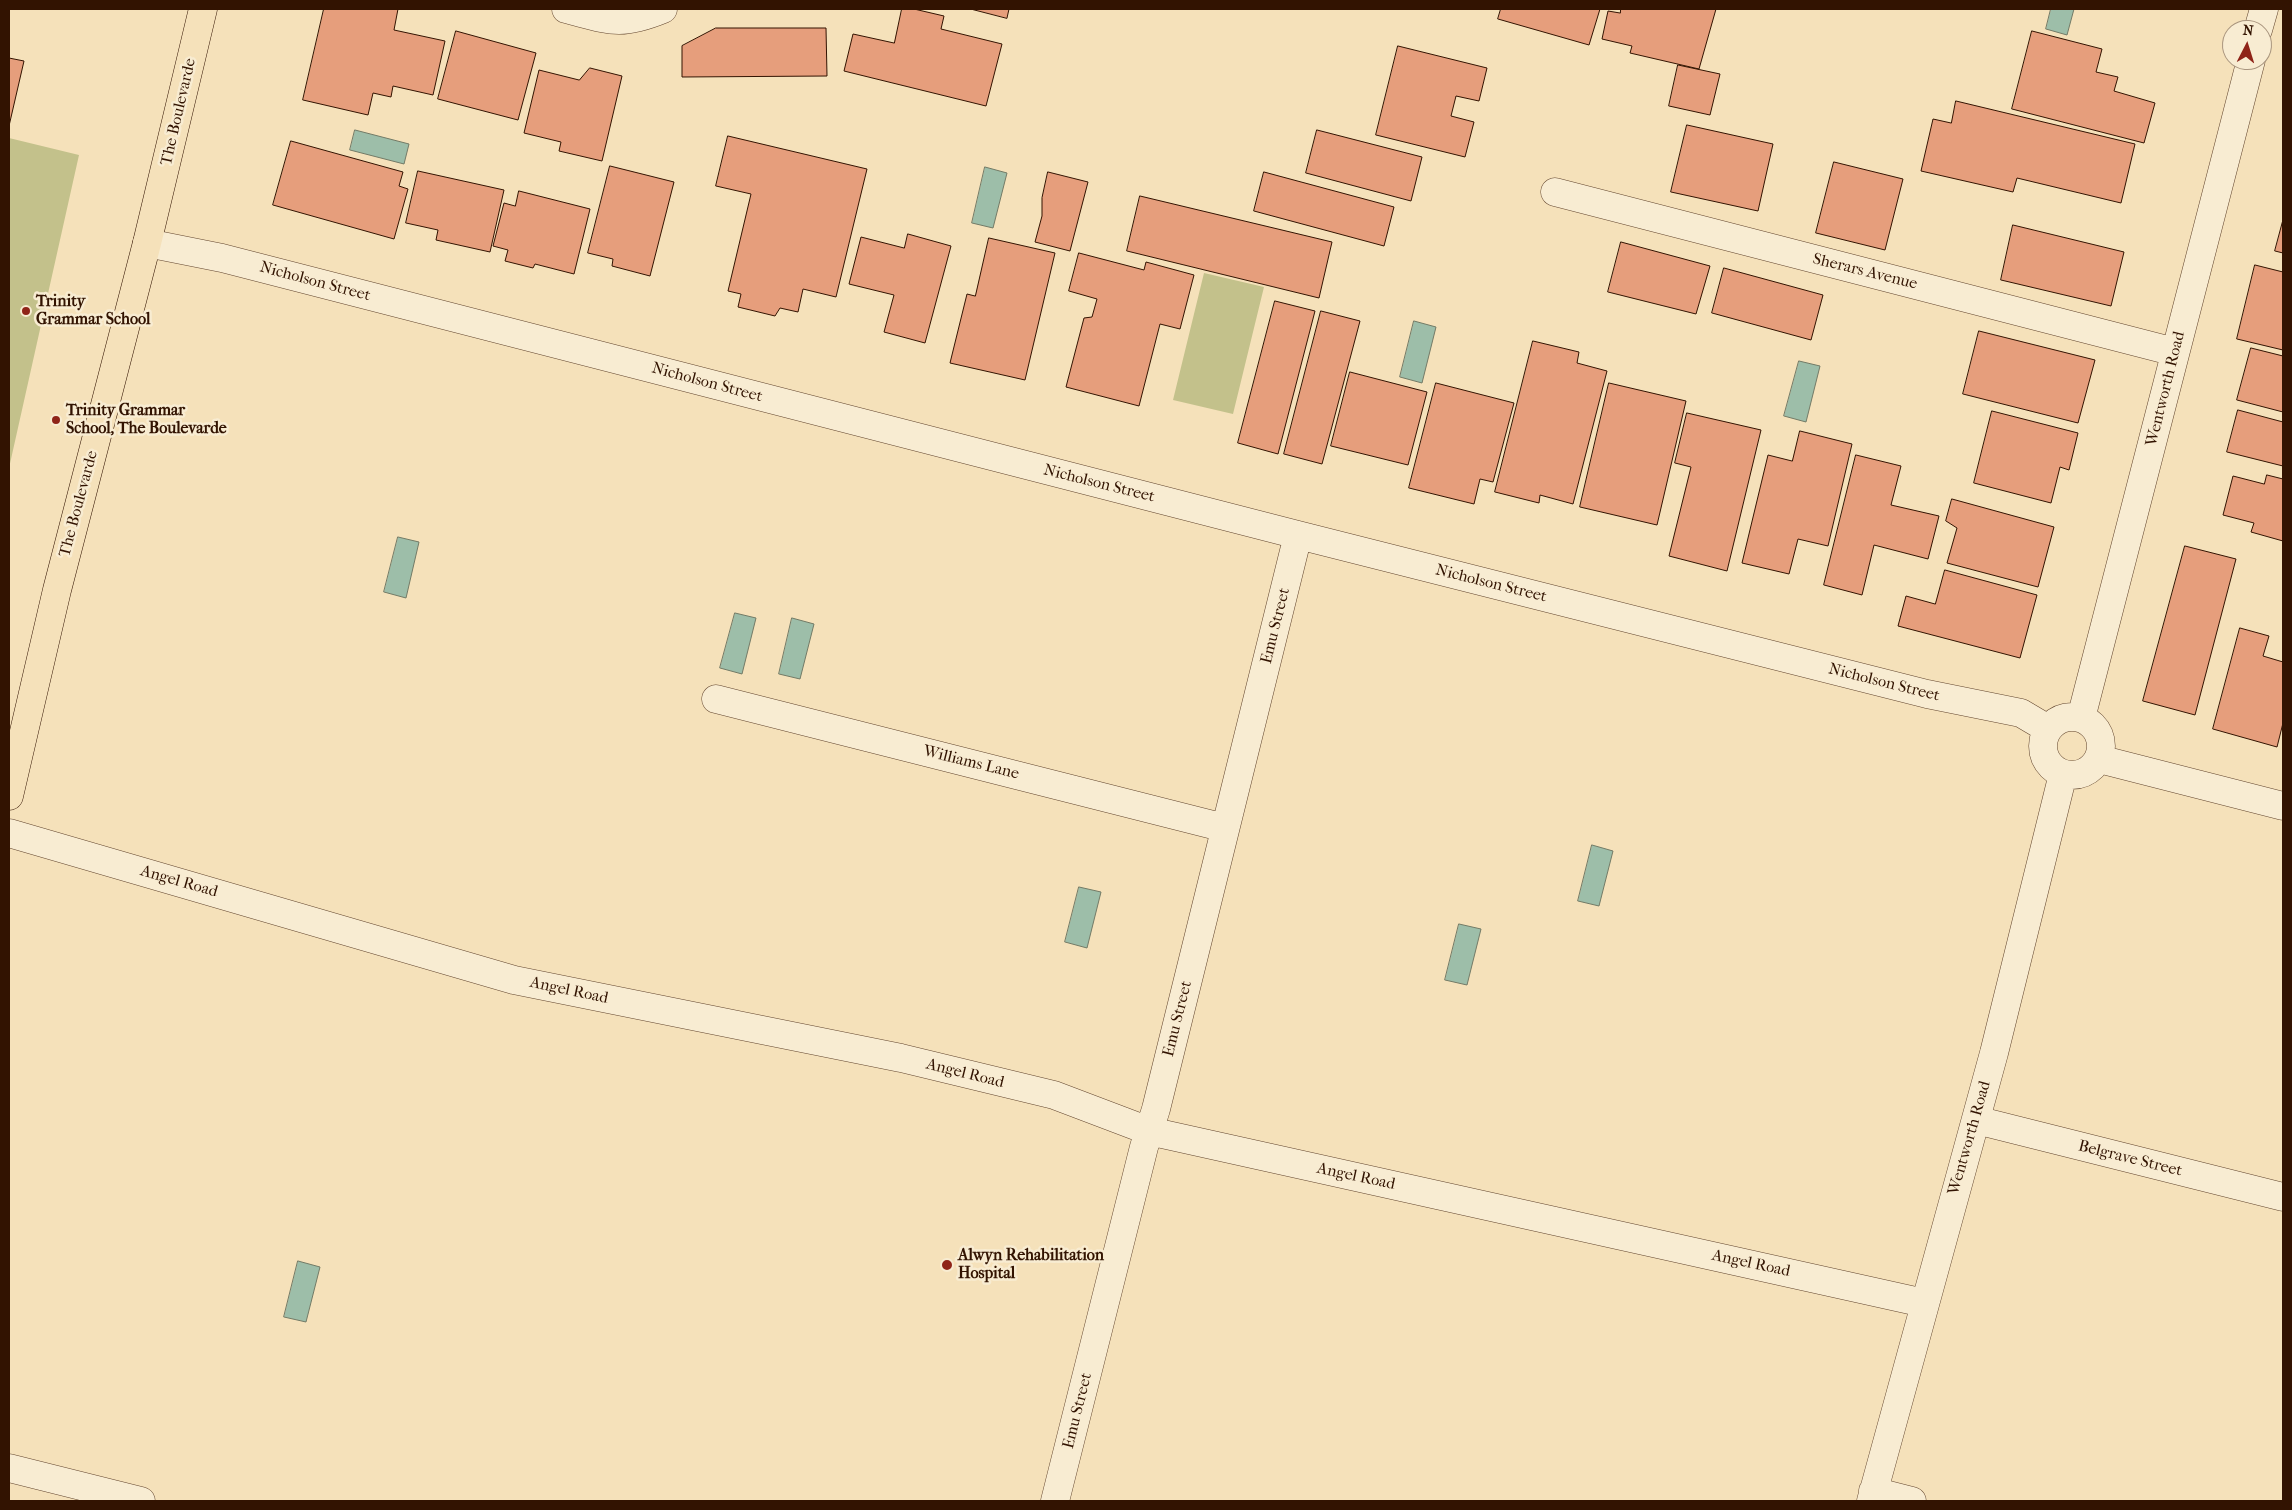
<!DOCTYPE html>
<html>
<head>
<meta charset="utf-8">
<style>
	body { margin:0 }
	#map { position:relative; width:2292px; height:1510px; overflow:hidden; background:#f5e1ba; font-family:"IM FELL French Canon",serif }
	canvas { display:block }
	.frame { position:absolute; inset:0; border:10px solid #321301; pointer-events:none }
	.north { position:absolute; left:2222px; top:20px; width:50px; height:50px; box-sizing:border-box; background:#f8ecd2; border:1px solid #a9957e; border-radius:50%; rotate:5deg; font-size:14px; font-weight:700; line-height:20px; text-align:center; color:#321301 }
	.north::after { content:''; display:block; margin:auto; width:18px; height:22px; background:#8f2418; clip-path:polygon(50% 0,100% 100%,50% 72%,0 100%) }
</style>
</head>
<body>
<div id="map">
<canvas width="2292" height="1510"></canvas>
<div class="frame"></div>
<div class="north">N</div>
</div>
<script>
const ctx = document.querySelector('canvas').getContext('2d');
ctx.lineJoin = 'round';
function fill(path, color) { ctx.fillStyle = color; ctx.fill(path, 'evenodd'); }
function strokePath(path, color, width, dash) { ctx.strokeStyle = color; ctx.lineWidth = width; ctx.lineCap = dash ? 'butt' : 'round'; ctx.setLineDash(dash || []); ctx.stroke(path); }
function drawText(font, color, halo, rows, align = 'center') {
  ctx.font = font + ' "IM FELL French Canon",serif'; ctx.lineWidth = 5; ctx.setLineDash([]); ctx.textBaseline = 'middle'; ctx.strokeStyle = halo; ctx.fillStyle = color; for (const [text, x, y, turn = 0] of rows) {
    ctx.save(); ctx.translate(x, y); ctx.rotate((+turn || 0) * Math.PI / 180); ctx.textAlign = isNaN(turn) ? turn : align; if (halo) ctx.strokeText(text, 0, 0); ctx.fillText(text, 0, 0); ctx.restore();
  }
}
const green = new Path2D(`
	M 9,138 L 79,155 L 9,468 Z
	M 1204,273 L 1264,287 L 1233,414 L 1173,400 Z`);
const water = new Path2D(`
	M 2051,9 L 2074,9 L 2067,35 L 2046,29 Z
	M 355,130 L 409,144 L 404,164 L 350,150 Z
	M 985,167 L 1007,173 L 993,228 L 972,223 Z
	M 1414,321 L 1436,327 L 1422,383 L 1400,377 Z
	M 1799,361 L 1820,366 L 1806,422 L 1784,416 Z
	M 398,537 L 419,542 L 406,598 L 384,592 Z
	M 735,613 L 756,618 L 742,674 L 720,668 Z
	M 792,618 L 814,624 L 800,679 L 779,674 Z
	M 1592,845 L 1613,851 L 1599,906 L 1578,901 Z
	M 1079,887 L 1101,892 L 1087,948 L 1065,942 Z
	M 1459,924 L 1481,929 L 1467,985 L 1445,980 Z
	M 298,1261 L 320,1267 L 306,1322 L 284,1317 Z`);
const building = new Path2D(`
	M 324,9 L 398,9 L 394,30 L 445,41 L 433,95 L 393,86 L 391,97 L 373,93 L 368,115 L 303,100 Z
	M 902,9 L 914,9 L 944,16 L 941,29 L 1002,44 L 986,106 L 844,71 L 853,34 L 894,43 Z
	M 971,9 L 1009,9 L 1007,18 Z
	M 1501,9 L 1600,9 L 1589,45 L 1498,19 Z
	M 1621,9 L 1716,9 L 1699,69 L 1630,53 L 1632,46 L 1602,39 L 1608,11 L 1620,13 Z
	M 716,28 L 826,28 L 827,76 L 682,77 L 682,46 Z
	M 456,31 L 536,53 L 518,120 L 438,99 Z
	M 2032,31 L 2102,49 L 2096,72 L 2118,77 L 2114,91 L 2155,103 L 2144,143 L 2012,109 Z
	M 1398,46 L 1487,68 L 1479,101 L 1456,96 L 1451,116 L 1474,122 L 1465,157 L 1376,135 Z
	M 9,58 L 24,61 L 9,126 Z
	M 1678,65 L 1720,74 L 1710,115 L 1669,106 Z
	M 590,68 L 622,76 L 602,161 L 559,151 L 561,142 L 524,133 L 539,70 L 579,80 Z
	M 1956,101 L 2135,144 L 2121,203 L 2017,178 L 2013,192 L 1921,171 L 1933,119 L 1951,123 Z
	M 1687,125 L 1773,144 L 1758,211 L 1671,192 Z
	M 1317,130 L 1422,157 L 1411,201 L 1306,173 Z
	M 728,136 L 867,169 L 836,297 L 803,289 L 798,312 L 780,308 L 775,316 L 738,307 L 741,294 L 728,291 L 751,194 L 716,186 Z
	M 291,141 L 403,172 L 399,186 L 408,189 L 394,239 L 273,205 Z
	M 1834,162 L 1903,179 L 1885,250 L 1816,233 Z
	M 610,166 L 674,182 L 650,276 L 612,266 L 613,259 L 588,253 Z
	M 418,171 L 504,190 L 490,252 L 436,240 L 438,230 L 406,223 Z
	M 1048,172 L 1088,182 L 1070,251 L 1035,242 L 1042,216 L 1042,198 Z
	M 1264,172 L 1394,207 L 1384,246 L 1254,211 Z
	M 519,191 L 590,209 L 574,274 L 535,264 L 533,268 L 505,261 L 508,250 L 493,246 L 504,203 L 515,206 Z
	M 1140,196 L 1332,242 L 1319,298 L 1127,251 Z
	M 2283,220 L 2283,253 L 2275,251 Z
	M 2013,225 L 2124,252 L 2111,306 L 2001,280 Z
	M 908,234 L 951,246 L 925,343 L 884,332 L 894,295 L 849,284 L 861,237 L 904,248 Z
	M 989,238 L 1055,253 L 1025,380 L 950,363 L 967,294 L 975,296 Z
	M 1621,242 L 1710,266 L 1696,314 L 1608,292 Z
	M 1079,253 L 1144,270 L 1146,262 L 1194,275 L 1180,329 L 1160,324 L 1139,406 L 1066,387 L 1084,318 L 1092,317 L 1097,299 L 1069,291 Z
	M 2255,265 L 2283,272 L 2283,350 L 2237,339 Z
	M 1724,268 L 1823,295 L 1811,340 L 1712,313 Z
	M 1275,301 L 1315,311 L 1278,454 L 1238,443 Z
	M 1321,311 L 1360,321 L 1322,464 L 1284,454 Z
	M 1979,331 L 2095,360 L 2078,423 L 1963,394 Z
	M 1533,341 L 1579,352 L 1577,363 L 1607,371 L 1573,504 L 1540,495 L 1539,503 L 1495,492 Z
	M 2251,348 L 2283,356 L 2283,412 L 2237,400 Z
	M 1350,372 L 1427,392 L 1408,465 L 1331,446 Z
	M 1436,383 L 1514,403 L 1493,482 L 1480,479 L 1474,504 L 1409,488 Z
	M 1609,383 L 1686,401 L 1657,525 L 1580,507 Z
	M 2238,410 L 2283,422 L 2283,466 L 2227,452 Z
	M 1992,411 L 2078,433 L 2069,470 L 2060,467 L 2051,503 L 1974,483 Z
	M 1687,413 L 1761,430 L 1727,571 L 1669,556 L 1691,467 L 1675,463 Z
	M 1800,431 L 1852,444 L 1828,546 L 1798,539 L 1789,574 L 1742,563 L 1768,455 L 1792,461 Z
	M 1856,455 L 1901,466 L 1891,505 L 1939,516 L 1928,559 L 1874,545 L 1862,595 L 1824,585 Z
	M 2267,475 L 2283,479 L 2283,541 L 2251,532 L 2254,523 L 2223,515 L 2233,476 L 2264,484 Z
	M 1952,499 L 2054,527 L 2038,587 L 1947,563 L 1957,528 L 1946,521 Z
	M 2185,546 L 2236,559 L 2195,715 L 2143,701 Z
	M 1945,570 L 2037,595 L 2020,658 L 1898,626 L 1906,596 L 1935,604 Z
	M 2240,628 L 2269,636 L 2263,656 L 2283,662 L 2283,723 L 2277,747 L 2213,729 Z`);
const minor = new Path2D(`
	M 566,9 C 609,20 619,27 663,9
	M 2258,30 L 2264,9
	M 1555,192 L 2175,352
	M 147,243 L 222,258 L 1298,535 L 1927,694 L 2021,713 L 2048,729
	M 716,699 L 1225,828
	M2043 746a29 29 0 1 1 58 0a29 29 0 1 1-58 0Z
	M 2081,718 L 2251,60
	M 2099,759 L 2283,806
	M 9,833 L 514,980 L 901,1058 L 1054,1095 L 1149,1131 L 1924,1303
	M 1976,1120 L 2283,1197
	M 9,1468 L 141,1501
	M 1873,1491 L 1912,1501
	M 1055,1501 L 1144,1147 L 1156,1109 L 1298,535
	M 1871,1501 L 1994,1053 L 2063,774`);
const major = new Path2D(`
	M 9,796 L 57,590 L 147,243 L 203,9`);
const markers = [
	[26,311,5,"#8f2418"],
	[56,420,5,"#8f2418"],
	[947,1265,6,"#8f2418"]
];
const streetNames = [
	["The Boulevarde",179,112,-77],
	["Sherars Avenue",1865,272,14],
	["Nicholson Street",315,282,15],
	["Nicholson Street",707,383,15],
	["Wentworth Road",2166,389,-76],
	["Nicholson Street",1099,484,14],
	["The Boulevarde",79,504,-75],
	["Nicholson Street",1491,584,14],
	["Emu Street",1276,626,-76],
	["Nicholson Street",1884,683,14],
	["Williams Lane",971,763,14],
	["Angel Road",179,882,16],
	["Angel Road",569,991,12],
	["Emu Street",1178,1019,-76],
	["Angel Road",965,1074,14],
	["Wentworth Road",1970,1138,-74],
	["Belgrave Street",2130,1159,14],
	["Angel Road",1356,1177,12],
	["Angel Road",1751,1264,12],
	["Emu Street",1078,1411,-76]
];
const poiNames = [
	["Trinity",36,302],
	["Grammar School",36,320],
	["Trinity Grammar",66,411],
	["School, The Boulevarde",66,429],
	["Alwyn Rehabilitation",958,1256],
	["Hospital",958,1274]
];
fill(green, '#c3c18b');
fill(water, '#9dbea9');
strokePath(water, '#727a66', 1);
fill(building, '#e69e7c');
strokePath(building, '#321301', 1);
strokePath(minor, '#63462f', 29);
strokePath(major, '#321301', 29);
strokePath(minor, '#f8ecd2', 28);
strokePath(major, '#f5e1ba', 28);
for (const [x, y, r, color] of markers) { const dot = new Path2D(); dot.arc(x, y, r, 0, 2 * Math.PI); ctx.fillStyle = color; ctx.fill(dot); strokePath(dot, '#f8ecd2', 2); }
drawText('16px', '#321301', '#f8ecd2', streetNames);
drawText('bold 16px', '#321301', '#f8ecd2', poiNames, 'left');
</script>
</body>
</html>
